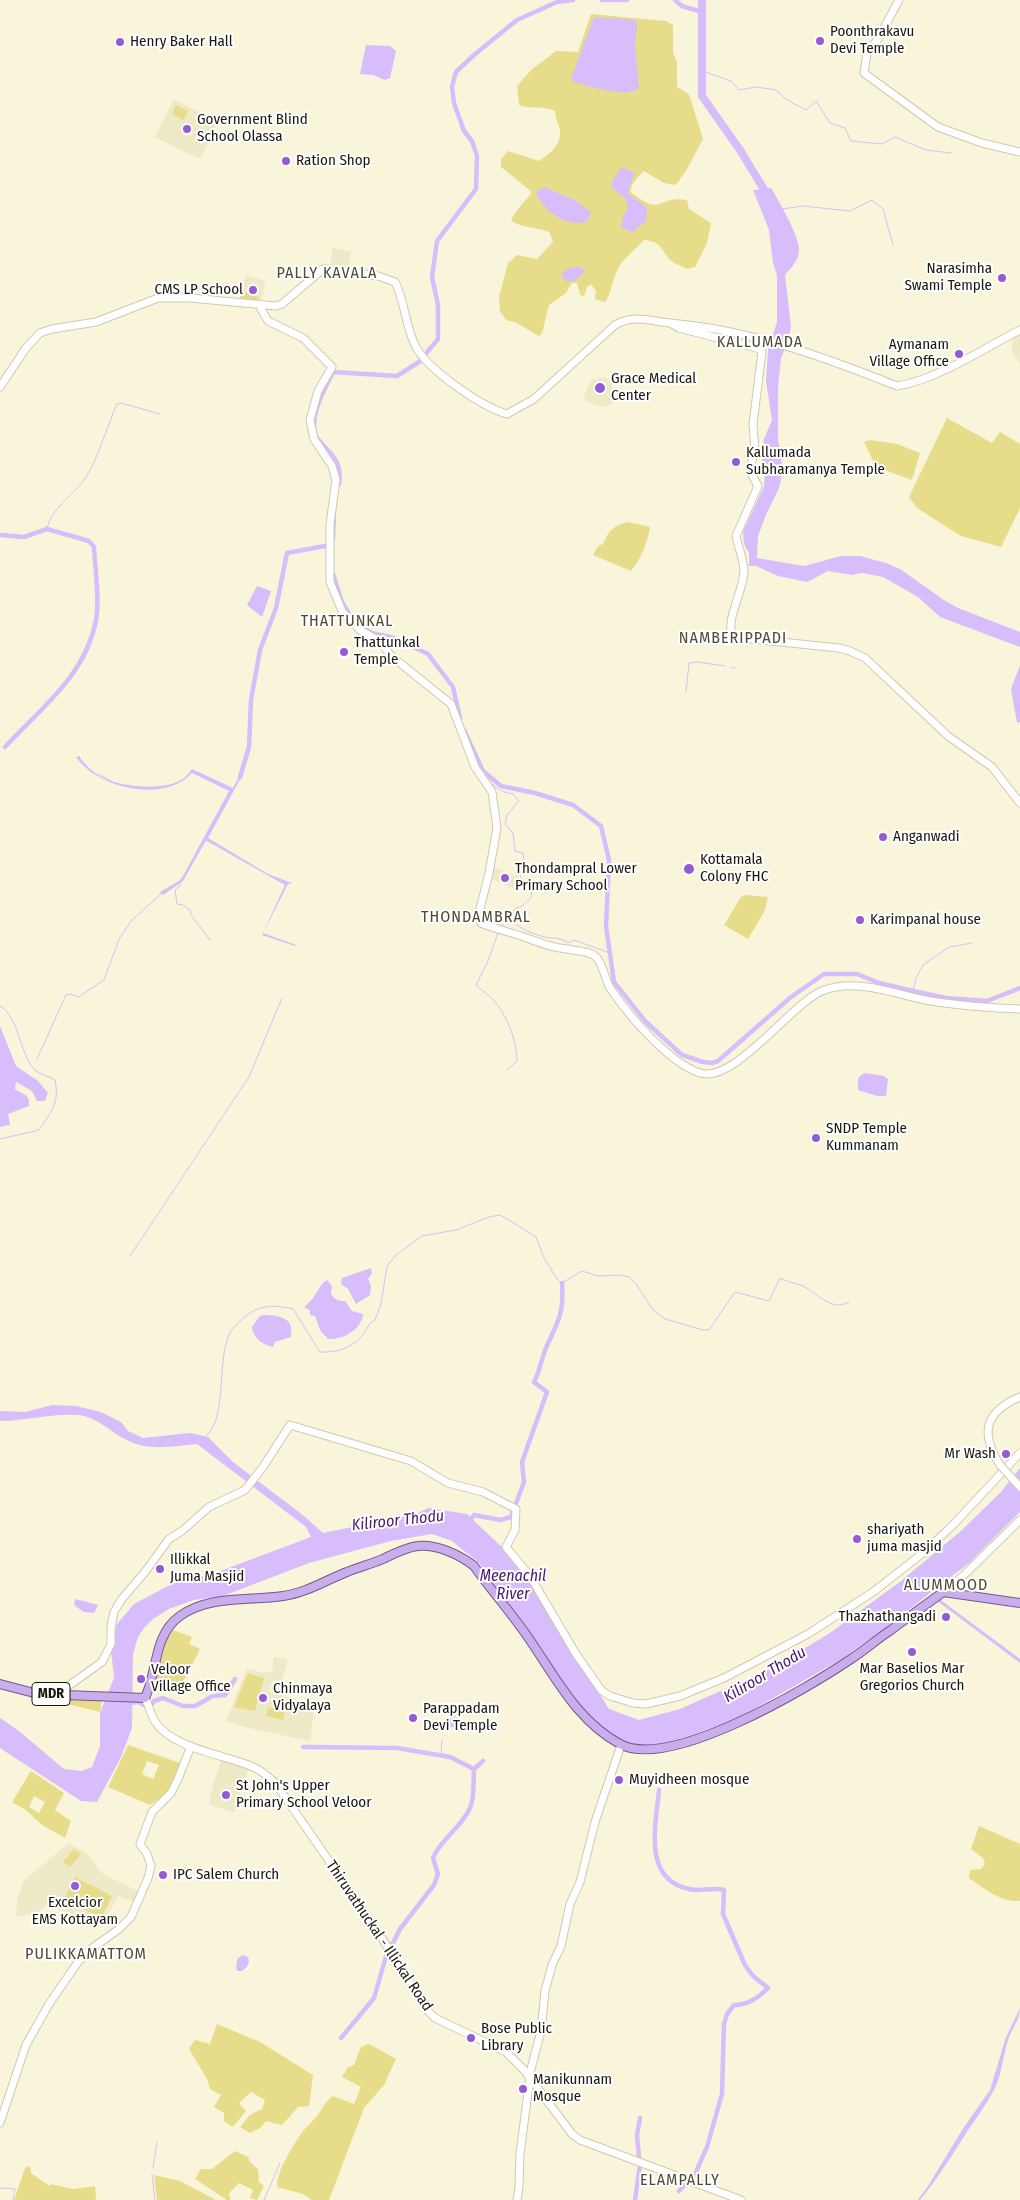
<!DOCTYPE html>
<html>
<head>
<meta charset="utf-8">
<style>
	body { margin:0 }
	canvas { display:block; background:#f8f5da }
</style>
</head>
<body>
<canvas width="1020" height="2200"></canvas>
<script>
const ctx = document.querySelector('canvas').getContext('2d');
ctx.lineJoin = 'round';
function fill(path, color) { ctx.fillStyle = color; ctx.fill(path, 'evenodd'); }
function strokePath(path, color, width, dash) { ctx.strokeStyle = color; ctx.lineWidth = width; ctx.lineCap = dash ? 'butt' : 'round'; ctx.setLineDash(dash || []); ctx.stroke(path); }
function drawText(font, color, halo, rows, align = 'center') {
  ctx.font = font + ' "Fira Sans Condensed",sans-serif'; ctx.lineWidth = 4; ctx.setLineDash([]); ctx.textBaseline = 'middle'; ctx.strokeStyle = halo; ctx.fillStyle = color; for (const [text, x, y, turn = 0] of rows) {
    ctx.save(); ctx.translate(x, y); ctx.rotate((+turn || 0) * Math.PI / 180); ctx.textAlign = isNaN(turn) ? turn : align; if (halo) ctx.strokeText(text, 0, 0); ctx.fillText(text, 0, 0); ctx.restore();
  }
}
const built = new Path2D(`
	M 174,99 L 218,122 L 200,159 L 155,137 Z
	M 333,248 L 351,252 L 348,269 L 330,265 Z
	M 246,275 L 266,281 L 260,304 L 240,299 Z
	M 1020,332 L 1020,364 L 1011,350 L 1013,340 L 1011,337 Z
	M 606,377 L 611,383 L 614,393 L 612,404 L 603,407 L 589,403 L 583,397 L 592,378 L 598,380 L 598,378 Z
	M 493,867 L 520,877 L 517,890 L 491,879 Z
	M 274,1657 L 288,1659 L 282,1680 L 272,1681 L 269,1692 L 315,1705 L 310,1741 L 244,1727 L 226,1721 L 247,1669 L 265,1673 L 272,1671 Z
	M 222,1758 L 249,1767 L 234,1813 L 209,1804 L 213,1785 Z
	M 69,1843 L 86,1853 L 103,1874 L 140,1892 L 135,1903 L 118,1896 L 104,1923 L 45,1906 L 35,1914 L 16,1916 L 17,1901 L 23,1881 Z`);
const green = new Path2D(`
	M 591,14 L 666,21 L 673,25 L 673,53 L 677,62 L 677,87 L 689,94 L 703,139 L 687,169 L 676,185 L 664,183 L 644,171 C 638,177 630,184 631,192 C 662,218 657,195 687,200 L 689,209 L 711,223 L 707,243 L 695,267 L 687,269 C 682,266 673,263 669,259 C 660,248 661,241 644,240 C 634,251 622,258 616,273 C 611,284 612,293 605,302 L 595,299 L 596,291 L 591,284 L 587,287 L 584,296 L 580,295 L 577,283 L 572,283 L 566,293 L 549,305 L 542,333 L 539,336 L 515,322 L 506,320 L 500,311 L 499,297 L 508,263 L 517,255 L 537,259 L 553,242 L 549,232 C 536,227 523,228 511,221 C 515,210 525,202 532,192 L 501,167 L 501,159 L 508,151 L 539,161 C 549,154 561,146 560,131 C 559,124 555,119 555,111 C 543,105 532,110 519,105 L 517,86 L 531,70 L 556,51 L 578,52 Z
	M 176,105 L 188,111 L 184,120 L 172,114 Z
	M 242,291 L 259,297 L 258,301 L 240,298 Z
	M 947,418 L 992,443 L 1000,432 L 1020,444 L 1020,508 L 1001,547 L 961,536 L 917,508 L 909,497 Z
	M 871,440 L 897,444 L 920,453 L 912,480 L 876,467 L 864,442 Z
	M 629,522 L 650,527 C 647,545 641,558 631,571 L 593,555 L 598,546 L 603,544 C 608,531 615,524 629,522 Z
	M 746,895 L 768,897 L 764,912 L 748,939 L 724,925 L 741,897 Z
	M 170,1629 L 192,1637 L 189,1644 L 200,1649 L 180,1688 L 156,1678 Z
	M 248,1673 L 264,1678 L 255,1711 L 234,1707 Z
	M 63,1699 L 102,1700 L 100,1712 L 63,1703 Z
	M 268,1707 L 285,1711 L 283,1720 L 266,1716 Z
	M 128,1745 L 180,1763 L 168,1792 L 150,1805 L 108,1787 ZM 147,1761 L 159,1765 L 153,1779 L 142,1774 Z
	M 31,1771 L 64,1793 L 55,1810 L 71,1821 L 65,1838 L 42,1825 L 26,1810 L 12,1802 ZM 34,1796 L 45,1802 L 39,1813 L 29,1807 Z
	M 979,1826 L 1020,1844 L 1020,1901 C 1000,1902 985,1889 969,1878 L 970,1870 L 981,1869 L 985,1864 L 983,1858 L 971,1849 Z
	M 74,1849 L 81,1854 L 70,1867 L 63,1862 Z
	M 75,1877 L 112,1896 L 101,1918 L 64,1899 Z
	M 217,2024 L 260,2042 L 313,2075 L 309,2106 L 298,2107 L 282,2125 L 266,2121 L 260,2128 L 250,2133 L 240,2127 L 250,2115 L 262,2109 L 265,2100 L 251,2092 L 239,2103 L 246,2111 L 233,2127 L 224,2121 L 224,2113 L 214,2107 L 221,2095 L 210,2089 L 207,2079 L 189,2049 L 195,2040 L 210,2044 Z
	M 369,2044 L 396,2059 L 384,2085 L 364,2108 L 329,2200 L 312,2200 L 303,2194 L 277,2187 C 276,2172 294,2144 303,2131 C 307,2126 312,2122 316,2117 C 323,2109 324,2102 333,2096 L 354,2104 L 361,2087 L 342,2077 L 348,2067 L 354,2065 L 361,2047 Z
	M 235,2151 L 248,2157 L 250,2162 L 258,2169 L 259,2182 L 264,2186 L 257,2200 L 250,2198 L 253,2190 L 239,2183 L 229,2193 L 230,2200 L 227,2200 L 195,2179 L 201,2169 L 212,2169 Z
	M 30,2166 L 31,2173 L 49,2186 L 51,2184 L 73,2189 L 95,2186 L 96,2200 L 14,2200 L 25,2168 Z
	M 154,2175 L 180,2181 L 216,2200 L 157,2200 Z`);
const water = new Path2D(`
	M 594,17 L 636,20 L 637,27 L 635,45 L 639,88 C 625,99 590,86 574,82 L 571,79 Z
	M 366,45 L 390,46 L 396,51 L 390,78 L 385,80 L 373,75 L 360,74 Z
	M 622,167 L 635,173 L 629,187 L 628,193 L 647,208 L 646,221 L 632,232 L 621,228 L 622,220 L 628,207 L 625,198 L 611,187 L 614,178 Z
	M 544,187 L 575,200 L 591,212 L 587,222 C 567,227 542,211 536,192 Z
	M 771,188 C 778,200 801,238 799,252 C 798,261 791,268 785,275 L 791,326 L 788,342 L 781,358 L 778,388 L 778,440 L 783,470 L 779,488 L 766,515 L 758,536 L 757,558 L 804,566 L 841,556 L 860,556 L 886,563 L 900,569 L 944,600 L 958,608 L 1020,632 L 1020,647 L 940,617 L 918,597 L 883,577 L 862,573 L 852,575 L 828,571 L 807,582 L 778,576 L 756,566 L 749,566 L 749,553 L 744,544 L 743,532 L 764,486 L 765,473 L 762,463 L 764,439 L 772,420 L 766,381 L 768,350 L 777,322 L 777,275 L 773,263 L 769,230 L 753,190 Z
	M 573,267 L 580,267 L 585,271 L 577,280 L 567,282 L 561,275 L 565,270 Z
	M 257,586 L 271,591 L 262,617 L 247,605 Z
	M 1020,665 L 1020,722 L 1017,723 L 1011,689 Z
	M 79,756 C 85,765 92,771 101,777 C 121,787 166,792 184,778 C 187,776 189,772 192,769 L 233,788 L 241,773 L 243,774 L 208,838 L 268,874 L 292,883 L 288,884 L 263,933 L 296,945 L 295,946 L 262,935 L 285,885 L 207,841 L 205,842 L 183,881 L 163,895 L 160,892 L 179,881 L 183,876 L 229,791 L 192,773 C 164,804 97,788 76,757 Z
	M 0,1026 L 16,1066 L 38,1081 L 48,1093 L 45,1101 L 37,1101 L 32,1091 L 16,1082 L 15,1089 C 24,1095 30,1094 29,1106 L 8,1114 L 10,1125 L 0,1127 Z
	M 864,1073 L 884,1076 L 888,1079 L 886,1096 L 877,1096 L 858,1090 L 858,1078 Z
	M 371,1268 L 372,1273 L 368,1279 L 371,1286 L 370,1295 L 356,1304 L 348,1289 L 341,1284 L 342,1278 Z
	M 327,1280 L 332,1286 L 331,1294 C 335,1300 338,1301 345,1301 L 352,1311 L 363,1314 C 362,1330 342,1340 328,1339 L 320,1330 L 315,1316 L 310,1315 L 310,1310 L 305,1308 L 305,1306 C 316,1299 317,1286 327,1280 Z
	M 263,1315 C 271,1315 286,1316 290,1324 C 292,1328 291,1333 291,1337 L 275,1342 L 273,1347 C 263,1345 253,1338 252,1327 L 259,1317 Z
	M 52,1405 L 76,1406 L 101,1412 L 121,1422 L 128,1431 L 143,1438 L 190,1433 L 208,1437 L 233,1462 L 304,1516 L 323,1533 L 416,1514 L 428,1508 L 467,1514 L 510,1555 L 527,1577 L 609,1709 L 639,1720 L 680,1709 L 770,1669 L 830,1633 L 901,1581 L 962,1530 L 1001,1492 L 1020,1468 L 1020,1512 L 969,1563 L 889,1625 L 840,1660 L 738,1718 L 695,1734 L 646,1749 L 626,1746 L 590,1718 L 572,1699 L 496,1591 L 479,1563 L 452,1541 L 432,1534 L 391,1541 L 309,1563 L 223,1596 L 194,1600 L 169,1609 L 153,1619 L 144,1628 L 138,1637 L 133,1654 L 132,1728 L 121,1757 L 97,1802 L 81,1801 L 0,1748 L 0,1718 L 19,1731 L 64,1769 L 82,1771 L 92,1767 L 100,1746 L 100,1713 L 114,1678 L 111,1650 L 117,1624 L 134,1604 L 172,1584 L 215,1573 L 311,1537 L 306,1527 L 197,1444 C 173,1446 148,1452 125,1439 C 109,1431 96,1416 77,1415 C 52,1413 25,1421 0,1421 L 0,1411 L 25,1412 Z
	M 938,1598 L 1020,1659 L 1020,1663 L 936,1600 Z
	M 76,1599 L 98,1605 L 94,1613 L 84,1612 L 75,1606 L 74,1602 Z
	M448.5 1722a5.5 5.5 0 1 1 11 0a5.5 5.5 0 1 1-11 0Z
	M 243,1955 L 248,1957 L 249,1961 L 247,1967 L 242,1971 L 237,1971 L 236,1965 L 238,1958 Z
	M 1020,2008 C 1020,2020 1012,2028 1008,2040 C 1003,2056 1002,2073 995,2088 C 987,2103 978,2116 968,2130 C 953,2154 938,2178 920,2200 L 918,2200 L 928,2186 L 962,2130 L 990,2090 L 1006,2037 Z`);
const stream = new Path2D(`
	M 703,71 L 731,81 L 739,90 L 756,87 L 776,90 L 787,100 L 806,110 L 816,101 L 830,123 L 845,128 L 851,141 L 882,144 L 895,137 L 926,150 L 951,153
	M 782,209 L 803,206 L 850,211 L 872,200 L 883,209 L 893,245
	M 47,529 C 50,510 73,495 84,480 C 96,464 108,424 117,404 L 121,403 L 160,414
	M 732,667 L 735,668
	M 686,692 L 689,663 L 697,662 L 725,666
	M 483,771 C 487,783 501,793 513,794 L 519,801 L 507,815 L 505,824 L 513,833 L 515,851 L 523,853 L 524,860 L 520,874 L 522,888 L 531,891 L 532,896 C 529,899 525,904 522,906 C 515,909 512,909 510,917 C 516,928 533,934 545,937 C 554,939 561,937 568,943 L 574,940 L 610,953
	M 98,774 L 111,781
	M 179,883 L 180,886 L 175,890 L 177,904 L 183,905 L 190,910 L 191,915 L 210,940
	M 501,927 L 509,917
	M 498,933 L 488,961 L 476,985 C 482,991 491,996 496,1003 C 508,1018 517,1042 517,1061 L 507,1070
	M 913,991 L 916,978 L 923,965 L 949,947 L 972,943
	M 0,1006 C 19,1016 19,1053 35,1070 C 40,1075 49,1076 55,1080 C 60,1103 51,1112 39,1130 L 0,1139
	M 37,1059 L 66,995 L 71,994 L 78,997 L 104,980 L 119,939 L 131,921 L 162,893
	M 130,1256 L 249,1077 L 282,998
	M 206,1436 C 228,1418 216,1360 230,1333 C 234,1326 240,1321 246,1316 C 261,1304 276,1305 293,1309 L 320,1352 C 336,1353 352,1348 363,1335 C 367,1329 368,1323 375,1320 L 381,1304 L 387,1266 L 396,1255 L 422,1236 L 456,1230 L 489,1217 L 499,1215 L 504,1217 L 536,1237 L 544,1258 L 557,1279 L 562,1283 L 582,1271 L 598,1276 L 619,1275 L 629,1277 L 636,1284 L 652,1309 L 665,1319 L 703,1330 L 709,1330 L 735,1292 L 769,1301 L 780,1278 C 787,1282 796,1283 803,1286 C 819,1294 831,1312 849,1302
	M 441,1756 L 442,1740
	M 153,2168 L 157,2142
	M 152,2174 L 155,2200
	M 0,2188 L 15,2189 L 13,2200
	M 264,2200 L 280,2163`);
const canal = new Path2D(`
	M 602,0 L 627,0
	M 675,0 L 682,6 L 702,12
	M 339,484 C 342,465 335,457 322,444 C 320,441 316,438 315,435 C 310,413 324,391 333,372 L 397,376 L 419,362 L 438,339 L 438,305 L 432,277 L 437,241 L 476,189 L 477,156 L 472,141 L 464,131 L 454,103 L 452,87 L 454,79 L 456,72 L 474,55 L 517,20 L 557,2 L 573,0
	M 0,535 L 24,537 L 47,529 L 89,541 L 94,547 C 95,570 100,597 96,620 C 86,675 41,708 5,747
	M 333,539 L 334,514
	M 333,574 L 342,602 L 351,617
	M 358,625 L 372,633 L 394,638 L 428,654 L 453,687 L 460,718
	M 464,730 L 483,771 L 501,786 L 535,793 L 573,805 L 601,826 L 609,860 L 606,926 L 614,982 L 645,1021 L 682,1055 L 703,1062 L 712,1063 L 718,1061 L 791,997 L 824,974 L 857,974 L 879,983 L 913,991 L 946,998 L 987,1001 L 1020,988
	M 240,777 L 249,747 L 251,700 L 260,650 L 276,608 L 287,553 L 325,546
	M 468,1523 L 474,1515 L 500,1520 L 511,1517 L 524,1482 L 522,1462 L 547,1392 L 534,1382 C 540,1371 541,1360 546,1348 C 558,1321 564,1315 562,1283
	M 127,1703 L 139,1702 L 144,1705
	M 153,1703 L 154,1701 L 163,1698 L 183,1706 L 195,1706 L 213,1696 L 225,1695 L 235,1679
	M 303,1747 L 397,1748 L 450,1757 L 474,1769
	M 659,1790 C 656,1825 642,1879 689,1889 C 701,1892 712,1887 724,1890 L 723,1914 L 735,1942 L 745,1965 L 753,1976 L 768,1988 C 758,1998 748,2005 734,2005 L 727,2014 L 724,2024 L 722,2094 L 707,2147 L 695,2174 L 679,2191
	M 391,1947 L 400,1929 L 434,1885 L 438,1874 L 433,1858 C 441,1839 461,1828 470,1808 C 475,1796 473,1782 474,1769 L 483,1761
	M 341,2038 L 374,1998 L 387,1953
	M 639,2157 L 637,2135 L 640,2118
	M 635,2200 L 640,2165`);
const river = new Path2D(`
	M 702,0 L 702,96 L 740,150 L 768,196`);
const secondary = new Path2D(`
	M 899,0 L 878,39 L 867,53 L 864,73 L 938,127 L 982,143 L 1020,152
	M 261,305 L 261,309 L 268,321 L 303,338 L 332,367 L 318,391 L 310,420 L 314,439 L 332,466 L 336,480 L 330,524 L 330,582 L 342,611 L 351,621 L 360,630 L 381,642 L 390,655 L 451,704 L 475,767 L 492,792 L 497,828 L 489,873 L 478,917 L 481,923 C 495,929 510,932 524,937 C 541,943 549,947 567,949 C 576,951 590,951 596,957 C 603,964 605,979 610,988 C 628,1015 669,1063 700,1073 C 734,1084 792,1003 822,991 C 858,976 900,997 937,1002 C 965,1006 992,1008 1020,1009
	M 672,324 L 679,328 L 760,349 L 762,352 L 753,424 L 755,451 L 751,464 L 752,475 L 758,486 L 736,536 C 738,547 744,560 744,571 C 743,593 726,617 732,637 L 839,648 L 850,651 L 865,658 L 948,736 L 992,767 L 1020,803
	M 0,387 L 26,348 L 40,333 L 52,329 L 96,322 L 158,298 L 190,298 L 276,306 L 282,304 L 323,269 L 326,269 L 378,276 L 395,282 C 405,301 405,325 415,345 C 426,369 482,407 507,414 L 534,399 L 615,325 C 635,314 649,321 670,323 C 750,330 822,356 897,386 C 937,380 984,348 1020,330
	M 1000,1465 C 980,1434 984,1412 1020,1397
	M 943,1592 L 963,1576 L 1020,1520
	M 57,1694 L 102,1662 L 111,1644 L 111,1627 L 114,1612 L 121,1600 L 145,1572 L 169,1539 L 182,1531 L 209,1507 L 245,1490 L 263,1467 L 290,1425 L 411,1461 L 448,1483 L 483,1492 L 516,1509 L 515,1530 L 506,1547 L 530,1576 L 576,1654 L 602,1691 L 610,1696 L 633,1703 L 646,1704 L 680,1696 L 724,1678 L 808,1634 L 873,1592 L 923,1553 L 953,1525 L 1020,1453
	M 145,1698 C 149,1706 151,1716 156,1723 C 173,1748 224,1755 251,1766 C 261,1770 268,1776 276,1784 L 376,1929 L 428,2011 L 435,2018 L 506,2052 L 524,2070 L 572,2134 L 580,2140 L 741,2200
	M 0,2123 L 26,2045 L 49,2004 L 78,1962 L 91,1949 L 119,1929 L 131,1917 L 148,1878 L 151,1866 L 147,1854 L 140,1844 L 152,1812 L 171,1793 L 178,1779 L 191,1746
	M 517,2200 L 519,2187 L 520,2154 L 531,2069 L 541,2031 L 545,1991 L 552,1965 L 561,1946 L 570,1904 L 580,1882 L 595,1822 L 621,1745`);
const primary = new Path2D(`
	M 0,1684 L 38,1694 L 145,1698 C 158,1671 153,1635 180,1616 C 209,1595 250,1601 283,1596 C 306,1593 326,1580 347,1572 C 359,1567 371,1564 383,1559 C 393,1554 407,1547 418,1546 C 437,1544 460,1555 474,1566 C 490,1589 509,1610 525,1633 C 553,1672 575,1720 620,1744 C 669,1771 808,1688 851,1659 C 865,1650 877,1639 891,1630 C 908,1617 926,1605 943,1592 L 1020,1603`);
const secondaryBridge = new Path2D(`
	M 1000,1465 L 1020,1487`);
const markers = [
	[820,41,5,"#945bd2"],
	[120,42,5,"#945bd2"],
	[187,129,5,"#945bd2"],
	[286,161,5,"#945bd2"],
	[1002,278,5,"#945bd2"],
	[253,290,5,"#945bd2"],
	[959,354,5,"#945bd2"],
	[600,388,6,"#945bd2"],
	[736,462,5,"#945bd2"],
	[344,652,5,"#945bd2"],
	[883,837,5,"#945bd2"],
	[689,869,6,"#945bd2"],
	[505,878,5,"#945bd2"],
	[860,920,5,"#945bd2"],
	[816,1138,5,"#945bd2"],
	[1006,1454,5,"#945bd2"],
	[857,1539,5,"#945bd2"],
	[160,1569,5,"#945bd2"],
	[946,1617,5,"#945bd2"],
	[912,1652,5,"#945bd2"],
	[141,1679,5,"#945bd2"],
	[263,1698,5,"#945bd2"],
	[413,1718,5,"#945bd2"],
	[619,1780,5,"#945bd2"],
	[226,1795,5,"#945bd2"],
	[163,1875,5,"#945bd2"],
	[75,1886,5,"#945bd2"],
	[471,2038,5,"#945bd2"],
	[523,2089,5,"#945bd2"]
];
const shields = [
	[51,1694,38]
];
const shieldNames = [
	["MDR",51,1694]
];
const poiNames = [
	["Poonthrakavu",830,32],
	["Devi Temple",830,49],
	["Henry Baker Hall",130,42],
	["Government Blind",197,120],
	["School Olassa",197,137],
	["Ration Shop",296,161],
	["Narasimha",992,269,"right"],
	["Swami Temple",992,286,"right"],
	["CMS LP School",243,290,"right"],
	["Aymanam",949,345,"right"],
	["Village Office",949,362,"right"],
	["Grace Medical",611,379],
	["Center",611,396],
	["Kallumada",746,453],
	["Subharamanya Temple",746,470],
	["Thattunkal",354,643],
	["Temple",354,660],
	["Anganwadi",893,837],
	["Kottamala",700,860],
	["Colony FHC",700,877],
	["Thondampral Lower",515,869],
	["Primary School",515,886],
	["Karimpanal house",870,920],
	["SNDP Temple",826,1129],
	["Kummanam",826,1146],
	["Mr Wash",996,1454,"right"],
	["shariyath",867,1530],
	["juma masjid",867,1547],
	["Illikkal",170,1560],
	["Juma Masjid",170,1577],
	["Thazhathangadi",936,1617,"right"],
	["Mar Baselios Mar",912,1669,"center"],
	["Gregorios Church",912,1686,"center"],
	["Veloor",151,1670],
	["Village Office",151,1687],
	["Chinmaya",273,1689],
	["Vidyalaya",273,1706],
	["Parappadam",423,1709],
	["Devi Temple",423,1726],
	["Muyidheen mosque",629,1780],
	["St John's Upper",236,1786],
	["Primary School Veloor",236,1803],
	["IPC Salem Church",173,1875],
	["Excelcior",75,1903,"center"],
	["EMS Kottayam",75,1920,"center"],
	["Bose Public",481,2029],
	["Library",481,2046],
	["Manikunnam",533,2080],
	["Mosque",533,2097]
];
const streetNames = [
	["Thiruvathuckal - Illickal Road",379,1936,56]
];
const neighbourhoodNames = [
	["PALLY KAVALA",327,274],
	["KALLUMADA",760,343],
	["THATTUNKAL",347,622],
	["NAMBERIPPADI",733,639],
	["THONDAMBRAL",476,918],
	["ALUMMOOD",946,1586],
	["PULIKKAMATTOM",86,1955],
	["ELAMPALLY",680,2181]
];
const waterNames = [
	["Kiliroor Thodu",398,1521,-6],
	["Meenachil",513,1577],
	["River",513,1595],
	["Kiliroor Thodu",765,1675,-31]
];
fill(built, '#eeeac8');
fill(green, '#e7dc89');
fill(water, '#d7bdfc');
strokePath(stream, '#d7bdfc', 1);
strokePath(canal, '#d7bdfc', 4.5);
strokePath(river, '#d7bdfc', 8);
strokePath(secondary, '#cdcab0', 9);
strokePath(primary, '#755695', 10);
strokePath(secondary, '#fff', 7);
strokePath(primary, '#caaeeb', 8);
strokePath(secondaryBridge, '#cdcab0', 9, []);
strokePath(secondaryBridge, '#fff', 7);
for (const [x, y, r, color] of markers) { const dot = new Path2D(); dot.arc(x, y, r, 0, 2 * Math.PI); ctx.fillStyle = color; ctx.fill(dot); strokePath(dot, '#fff', 2); }
for (const [x, y, w] of shields) { const box = new Path2D(); box.roundRect(x - w / 2, y - 11.5, w, 23, 4); ctx.fillStyle = '#fff'; ctx.fill(box); strokePath(box, '#19180e', 1); }
drawText('bold 14px', '#19180e', null, shieldNames);
drawText('15px', '#19180e', '#fff', poiNames, 'left');
drawText('15px', '#19180e', '#fff', streetNames);
ctx.letterSpacing = '1px';
drawText('16px', '#4e4b35', '#fff', neighbourhoodNames);
ctx.letterSpacing = '0px';
drawText('italic 16px', '#471771', '#fff', waterNames);
</script>
</body>
</html>
